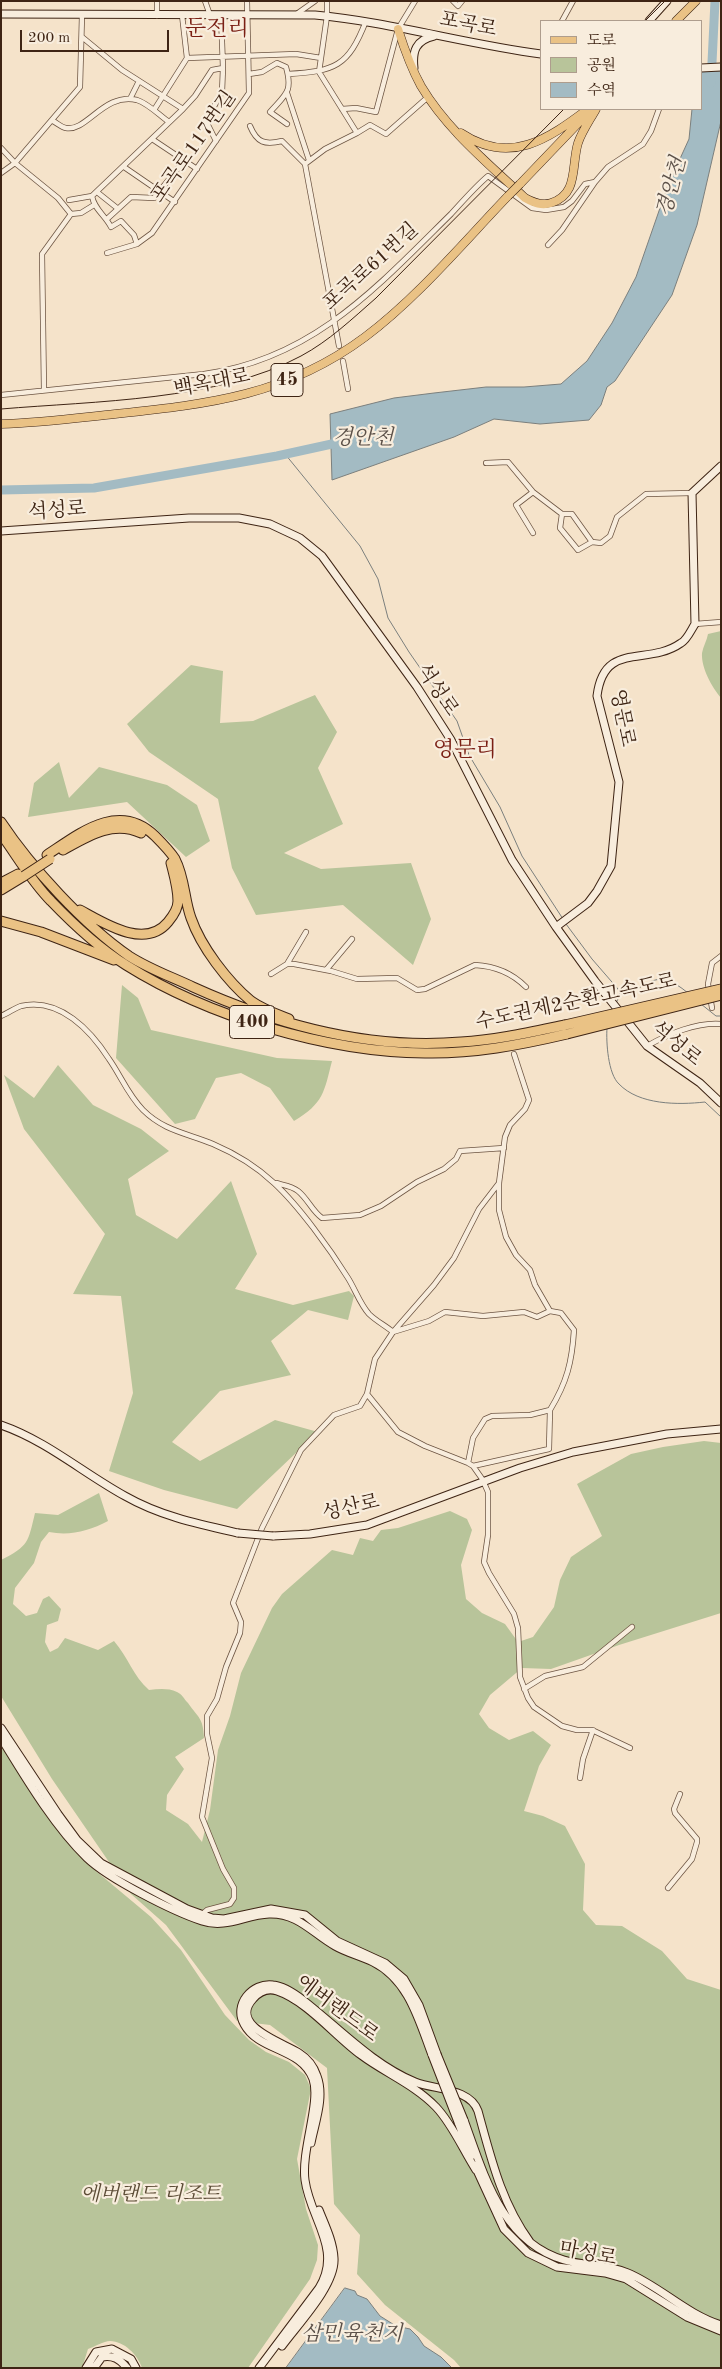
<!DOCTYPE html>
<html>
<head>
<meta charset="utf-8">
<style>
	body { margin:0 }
	#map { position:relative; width:722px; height:2369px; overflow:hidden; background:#f5e3ca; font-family:"Old Standard TT","Noto Serif KR",serif }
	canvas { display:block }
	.frame { position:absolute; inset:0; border:2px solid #3e2414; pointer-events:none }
	.legend { position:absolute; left:540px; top:20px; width:162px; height:90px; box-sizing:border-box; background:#f8eddd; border:1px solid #ae9d8d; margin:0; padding:6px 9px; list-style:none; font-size:15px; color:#3e2414 }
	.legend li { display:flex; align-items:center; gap:10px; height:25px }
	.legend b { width:25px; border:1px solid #ae9d8d }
	.scale { position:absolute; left:20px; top:30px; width:149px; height:22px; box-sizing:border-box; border:2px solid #3e2414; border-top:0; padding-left:6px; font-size:15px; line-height:18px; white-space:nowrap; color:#3e2414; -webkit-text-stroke:4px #f8eddd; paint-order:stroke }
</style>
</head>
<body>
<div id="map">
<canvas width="722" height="2369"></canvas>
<div class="frame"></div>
<ul class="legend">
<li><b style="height:6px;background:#eac285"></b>도로</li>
<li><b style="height:14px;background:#b8c49a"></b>공원</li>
<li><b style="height:14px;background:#a3bbc3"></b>수역</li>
</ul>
<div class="scale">200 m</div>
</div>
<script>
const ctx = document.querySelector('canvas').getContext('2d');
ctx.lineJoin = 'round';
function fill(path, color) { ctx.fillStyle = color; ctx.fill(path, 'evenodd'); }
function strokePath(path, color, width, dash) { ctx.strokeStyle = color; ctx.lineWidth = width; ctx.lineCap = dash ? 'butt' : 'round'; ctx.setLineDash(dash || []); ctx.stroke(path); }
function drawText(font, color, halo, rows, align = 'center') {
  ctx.font = font + ' "Old Standard TT","Noto Serif KR",serif'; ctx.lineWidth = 4.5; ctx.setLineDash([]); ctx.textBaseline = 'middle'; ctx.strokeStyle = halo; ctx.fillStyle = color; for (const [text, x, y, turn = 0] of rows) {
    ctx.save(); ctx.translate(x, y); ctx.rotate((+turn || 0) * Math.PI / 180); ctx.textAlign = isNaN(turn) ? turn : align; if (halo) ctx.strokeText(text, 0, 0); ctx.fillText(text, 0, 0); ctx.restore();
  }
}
const green = new Path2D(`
	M 721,631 L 721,698 C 712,687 701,668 702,653 C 703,647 707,640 708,634 Z
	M 191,665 L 223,671 L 220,723 L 253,721 L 315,695 L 337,732 L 318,768 L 343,824 L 284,853 L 321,869 L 411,863 L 431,919 L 413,965 L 343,905 L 256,915 L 232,868 L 218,799 L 149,752 L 127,724 Z
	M 59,762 L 69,798 L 99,767 L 167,785 L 197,805 L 210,841 L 186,857 L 127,802 L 28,817 L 34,783 Z
	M 122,985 L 138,998 L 151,1030 L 277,1058 L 332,1061 C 324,1092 324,1103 294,1121 L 270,1088 L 241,1073 L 216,1078 L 195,1119 L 175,1124 L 116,1058 Z
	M 58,1065 L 93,1105 L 141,1129 L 169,1151 L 128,1179 L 136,1215 L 177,1239 L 231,1181 L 257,1254 L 235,1289 L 293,1305 L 349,1291 L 354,1296 L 348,1320 L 308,1310 L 271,1341 L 291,1375 L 220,1391 L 172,1442 L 200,1461 L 275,1420 L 318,1432 L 237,1509 L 164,1490 L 109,1471 L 133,1393 L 121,1296 L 73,1294 L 105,1234 L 24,1129 L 4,1075 L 34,1098 Z
	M 704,1441 L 721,1443 L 721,1613 L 619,1645 L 551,1669 L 522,1668 L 490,1695 L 479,1714 L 489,1728 L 509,1740 L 533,1731 L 551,1745 L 539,1766 L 524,1811 L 543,1816 L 565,1826 L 585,1864 L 583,1910 L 596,1925 L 622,1926 L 662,1951 L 687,1979 L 721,1990 L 721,2368 L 461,2368 L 454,2360 L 385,2305 L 357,2274 L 360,2235 L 334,2204 L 327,2068 L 270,2025 L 237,2021 L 166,1925 L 131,1894 L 52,1779 L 1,1696 L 1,1560 C 29,1546 28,1542 35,1513 L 58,1515 L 99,1493 L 108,1521 C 89,1531 70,1536 49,1532 L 41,1542 L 34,1563 L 15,1588 L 13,1604 L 26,1616 L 37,1613 L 43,1599 L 49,1596 L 61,1609 L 58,1621 L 47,1625 L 45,1642 L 50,1652 L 58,1648 L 65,1638 L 98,1650 L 114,1641 C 128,1657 133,1676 149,1690 C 159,1689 168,1688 177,1692 C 182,1694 184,1699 188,1703 C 199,1719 203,1717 204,1738 L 175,1757 L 184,1769 L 167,1795 L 166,1810 L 188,1824 L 202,1842 L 210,1810 L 218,1750 L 230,1716 L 241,1673 L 272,1608 L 282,1594 L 332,1550 L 353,1555 L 360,1538 L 373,1541 L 381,1530 L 398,1528 L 450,1511 L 467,1519 L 472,1530 L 461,1565 L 466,1599 L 482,1613 L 505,1624 L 518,1642 L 533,1637 L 554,1607 L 560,1580 L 571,1557 L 602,1536 L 577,1484 L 631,1454 L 663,1447 Z
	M 1,1741 L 52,1818 L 96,1871 L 151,1917 L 181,1950 L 225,2015 L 249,2040 L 266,2052 L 289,2062 L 305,2075 L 311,2089 L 297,2159 L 306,2209 L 318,2245 L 317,2260 L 310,2279 L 248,2368 L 142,2368 C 138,2355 124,2341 110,2341 C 104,2341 94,2347 88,2349 L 82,2368 L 1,2368 Z`);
const water = new Path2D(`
	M 721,71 L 721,121 L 697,225 L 672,295 L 615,381 L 607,387 L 601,405 L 589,420 L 540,424 L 494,419 L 454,437 L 332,480 L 330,414 L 394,398 L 434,393 L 486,387 L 524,387 L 561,384 L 570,376 L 587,361 L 612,323 L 636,277 L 668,185 L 689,139 L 692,109 L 701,109 L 701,72 Z
	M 345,2288 L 355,2291 L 357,2295 L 367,2299 L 380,2316 L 396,2326 L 410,2329 L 418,2337 L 424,2346 L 441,2357 L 452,2368 L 286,2368 Z`);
const stream = new Path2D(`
	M 285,454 L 360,546 L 378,579 L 388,618 L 409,652 L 457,721 L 469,755 L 500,807 L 522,856 L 563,919
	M 566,924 L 592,959 L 618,989 L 620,995 L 616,1003
	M 620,995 C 651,989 653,964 688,993
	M 701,1004 L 716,1016 L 721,1016
	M 607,1028 C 606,1042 608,1074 619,1084 C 639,1105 678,1105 705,1102 L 721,1117`);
const river = new Path2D(`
	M 711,83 L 715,1
	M 1,490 L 94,488 L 277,456 L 341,442`);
const street = new Path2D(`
	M 205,1 L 210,15
	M 327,1 L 327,16 L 319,72 L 357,133 L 325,149 L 305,164 L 339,346
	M 453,1 L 458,6 L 462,1
	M 298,13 L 315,1
	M 157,16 L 157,1
	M 562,21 L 573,1
	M 82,37 L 122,70 L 183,109
	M 187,58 L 296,54 L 321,58
	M 249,74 L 262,72 L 277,63 L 286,67 C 293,92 286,94 270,112 L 287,124
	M 288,74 C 335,71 348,67 366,21
	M 287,93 L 309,160
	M 130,99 L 139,81
	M 342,109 L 356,108 L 376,112 L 398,29 L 415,1
	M 154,110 L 187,58 L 182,15
	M 53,121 C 57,123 61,127 66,128 C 87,132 104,92 137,100 C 149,104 159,115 169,122
	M 250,126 C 257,143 265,145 282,141 L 305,164
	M 357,133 L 370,125 L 386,134 L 428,97
	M 152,139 L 197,169
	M 216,141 L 206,121 L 222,92 L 223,68
	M 1,148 L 15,163 L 1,173
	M 124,167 L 175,202
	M 97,192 L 117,208
	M 69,200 L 92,196
	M 71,214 L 81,213 L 94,205
	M 107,219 L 131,197 L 154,198 L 184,161
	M 137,244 L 134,235 L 121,221 L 111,227 C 105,215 94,209 92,196 L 183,109 L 195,96 L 212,70 L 223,68 L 221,15
	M 548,245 L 562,230 L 595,182
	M 107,253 L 137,244 L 152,233 L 249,93 L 247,1
	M 343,361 L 348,389
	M 44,390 L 42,254 L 71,214 L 58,198 L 15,163 L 80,87 L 82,15
	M 1,395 L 204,374 C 313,359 377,287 451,214 C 463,201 475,187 488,176 L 532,208 L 546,210 L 564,207 L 572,201 L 585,184 L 595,182 L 608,167 L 643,144 L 651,131 L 659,109
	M 486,463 L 508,462 L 533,492 L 562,514
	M 533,492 L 516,505 L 533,533
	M 592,542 L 578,550 L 560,528 L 562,514 L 572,514 L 592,542 L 601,543 L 610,536 L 617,517 L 646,494 L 692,493
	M 695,624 L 721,622
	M 287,964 L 306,932
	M 326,970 L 352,939
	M 271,974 L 287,964 L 294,964 L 331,971 L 357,979 L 397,978 L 417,990 L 425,989 L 475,965 C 495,966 512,973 526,987
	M 712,1008 L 708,984 L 712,963 L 721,956
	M 1,1016 C 8,1013 15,1008 21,1006 C 60,997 91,1031 109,1059 C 121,1076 128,1095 143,1110 C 164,1131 187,1133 213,1144 C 234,1153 257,1167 274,1183 C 299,1206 330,1249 348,1278 C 355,1289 360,1304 369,1314 C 376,1321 386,1326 393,1332 L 434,1285 L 454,1258 L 479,1209 L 499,1183
	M 647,1046 C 668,1034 697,1022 721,1024
	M 514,1054 L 529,1100 L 525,1109 L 510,1125 L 505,1137 L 499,1183 L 499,1210 L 506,1237 L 516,1255 L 530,1270 L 535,1285 L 550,1311
	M 276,1183 C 283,1185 292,1186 298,1191 C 308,1199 312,1211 322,1218 L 360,1215 L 381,1206 L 417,1182 L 444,1169 L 456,1159 L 460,1151 L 504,1148
	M 367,1394 L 398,1432 L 425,1446 L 468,1463
	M 473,1466 L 549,1449 L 550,1410
	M 484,1483 L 488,1492 L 488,1535 L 484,1562 L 489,1573 L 514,1614 L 518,1628 L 520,1677 L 528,1698 L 534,1707 L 562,1726 L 577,1730 L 592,1730 L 630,1748
	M 524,1689 L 545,1676 L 583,1667 L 632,1627
	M 580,1778 L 583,1759 L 593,1730
	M 668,1888 L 692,1859 L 697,1842 L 697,1839 L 675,1813 L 674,1809 L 680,1794
	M 201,1915 L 207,1910 L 230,1904 L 234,1898 L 234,1888 L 223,1869 L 202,1817 L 212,1758 L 207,1734 L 207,1716 L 217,1699 L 226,1667 L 240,1633 L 241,1622 L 233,1603 L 262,1528 L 301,1450 L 334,1415 L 360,1406 L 367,1394 L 375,1359 L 393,1332 L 429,1321 L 445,1312 L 483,1316 L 524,1312 L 537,1317 L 550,1311 L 561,1313 L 574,1330 C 572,1362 567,1382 550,1410 L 530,1415 L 492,1416 L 485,1419 L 473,1438 L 468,1463 L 473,1466 L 485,1483`);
const secondary = new Path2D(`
	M 1,14 L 315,15 C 391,22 465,44 541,54
	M 649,21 L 667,1
	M 414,68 C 412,51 416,40 434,36
	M 701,68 L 721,67
	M 1,531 L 189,518 L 239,518 L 270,524 L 300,538 L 322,556 L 417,687 L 451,740 L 512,860 L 556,927 L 595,981 L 647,1046 L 700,1083 L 721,1103
	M 556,927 L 588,903 L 597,891 L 611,866 L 619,782 L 597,696 C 604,640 647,667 681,643 C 687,640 691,630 695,624 L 692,493 L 721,466
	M 1,1425 C 47,1441 83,1473 125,1496 C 160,1516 198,1524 238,1533
	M 273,1536 L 310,1534 L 367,1525 L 520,1468 L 573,1452 L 667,1434 L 721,1429
	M 1,1728 L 58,1814 L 77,1840 L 101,1863 L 187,1909 L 212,1918 L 224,1919 L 271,1909 L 305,1915 L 337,1941 L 385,1963 L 404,1979 L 419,2005 L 437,2054
	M 1,1738 C 25,1777 54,1826 87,1858 C 109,1879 172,1911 202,1921 C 226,1929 245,1915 269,1914 C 298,1913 312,1933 335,1946 C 347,1953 361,1956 373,1962 C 409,1980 419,2021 432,2055
	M 464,2120 C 484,2175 502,2242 564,2260 C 585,2266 608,2264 628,2273 C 661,2287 686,2314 721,2325
	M 458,2122 L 471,2156
	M 311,2143 C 315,2122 325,2097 317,2076 C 314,2067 307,2058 299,2053 C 284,2043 228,2026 253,1999 C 259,1992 268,1988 277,1991 C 307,2001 336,2037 361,2055 C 385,2073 415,2085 436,2107 C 453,2125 463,2150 476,2170
	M 475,2166 L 504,2229 L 528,2253 L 557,2267 L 605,2273 L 626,2279 L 687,2317 L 721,2331
	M 282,2346 C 298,2324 336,2285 334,2258 C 333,2241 325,2225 319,2210
	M 86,2368 L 96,2352 L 112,2349 L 131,2359 L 136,2368
	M 94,2368 L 102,2357 C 113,2355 120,2359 127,2368
	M 259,2368 L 319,2288 C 343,2249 310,2219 305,2180 C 301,2150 321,2102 313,2079 C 301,2047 259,2052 244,2024 C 233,2005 252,1982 273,1985 C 284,1986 294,1993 303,2000 C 339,2028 372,2064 415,2082 C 435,2090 470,2088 478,2111 C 491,2158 501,2202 530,2242`);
const primary = new Path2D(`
	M 676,21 L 696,1
	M 398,29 C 404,48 411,68 421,86 C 447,130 489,164 525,198 C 534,203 542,206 551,203 C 579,194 571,166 578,143 C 582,131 590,120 596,109
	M 461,133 C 510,166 548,139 588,109
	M 520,184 L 587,114
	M 1,424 C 39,423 77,418 115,414 C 208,404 286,396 365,337 C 417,298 463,243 508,196`);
const highway = new Path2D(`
	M 1,822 C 31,867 84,925 129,956 C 149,969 172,977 193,987 C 277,1025 368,1050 461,1042 C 496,1040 531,1032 565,1025
	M 1,834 C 17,856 32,882 51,901 C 73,924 99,948 126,965 C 209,1017 327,1052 425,1053 C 473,1054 520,1045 567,1034
	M 63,850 C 88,836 113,820 141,833
	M 47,855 C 80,833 119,801 155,836 C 162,843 170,851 175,859 C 185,878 184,899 191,918 C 201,947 228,982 251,1001 C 262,1009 276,1014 289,1019
	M 1,883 L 18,874
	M 1,890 L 24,876
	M 80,910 C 104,923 145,950 168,922 C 173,916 178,909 178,901 C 178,888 174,875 171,863
	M 1,921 L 41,932 L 114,960`);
const tram = new Path2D(`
	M 645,21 L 665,1
	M 1,409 C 95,401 218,401 301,356 C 329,341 352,319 376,298 L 564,109`);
const secondaryBridge = new Path2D(`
	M 238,1533 L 273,1536
	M 437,2054 L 464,2120
	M 432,2055 L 458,2122`);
const primaryBridge = new Path2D(`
	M 508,196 L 520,184`);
const highwayBridge = new Path2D(`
	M 24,876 L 50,859
	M 565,1025 L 721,989
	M 567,1034 L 721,995`);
const shields = [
	[287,380,32],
	[252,1022,45]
];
const shieldNames = [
	["45",287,380],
	["400",252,1022]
];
const streetNames = [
	["포곡로",468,25,11],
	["포곡로117번길",194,147,-55],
	["포곡로61번길",371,267,-42],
	["백옥대로",212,383,-11],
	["석성로",57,511,-4],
	["석성로",437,690,56],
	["영문로",622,718,79],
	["수도권제2순환고속도로",576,1002,-12],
	["석성로",676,1044,39],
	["성산로",351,1508,-13],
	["에버랜드로",337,2009,37],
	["마성로",588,2254,11]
];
const parkNames = [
	["에버랜드 리조트",151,2195]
];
const waterNames = [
	["경안천",672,187,-75],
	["경안천",363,438],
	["삼민육천지",352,2334]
];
const quarterNames = [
	["둔전리",217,29],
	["영문리",465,750]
];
fill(green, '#b8c49a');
fill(water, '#a3bbc3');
strokePath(water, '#7b7f7d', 1);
strokePath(stream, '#7b7f7d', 1);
strokePath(river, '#a3bbc3', 9);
strokePath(street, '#6c5442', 6);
strokePath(secondary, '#3e2414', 9);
strokePath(primary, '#3e2414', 9);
strokePath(highway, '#3e2414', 11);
strokePath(street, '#f8eddd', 4.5);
strokePath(secondary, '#f8eddd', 7);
strokePath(primary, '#eac285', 8);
strokePath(highway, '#eac285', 9);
strokePath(tram, '#3e2414', 1);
strokePath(secondaryBridge, '#3e2414', 9, []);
strokePath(primaryBridge, '#3e2414', 9, []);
strokePath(highwayBridge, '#3e2414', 11, []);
strokePath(secondaryBridge, '#f8eddd', 7);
strokePath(primaryBridge, '#eac285', 8);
strokePath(highwayBridge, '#eac285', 9);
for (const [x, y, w] of shields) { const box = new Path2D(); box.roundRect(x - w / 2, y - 16.5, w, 33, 4); ctx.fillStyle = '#f8eddd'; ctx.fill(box); strokePath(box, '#3e2414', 1); }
drawText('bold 19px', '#3e2414', null, shieldNames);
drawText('20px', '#3e2414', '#f8eddd', streetNames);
drawText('italic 20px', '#5c4c36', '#f8eddd', parkNames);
drawText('italic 21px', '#5c5149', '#f8eddd', waterNames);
drawText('22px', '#7a1f14', '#f8eddd', quarterNames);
</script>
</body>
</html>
